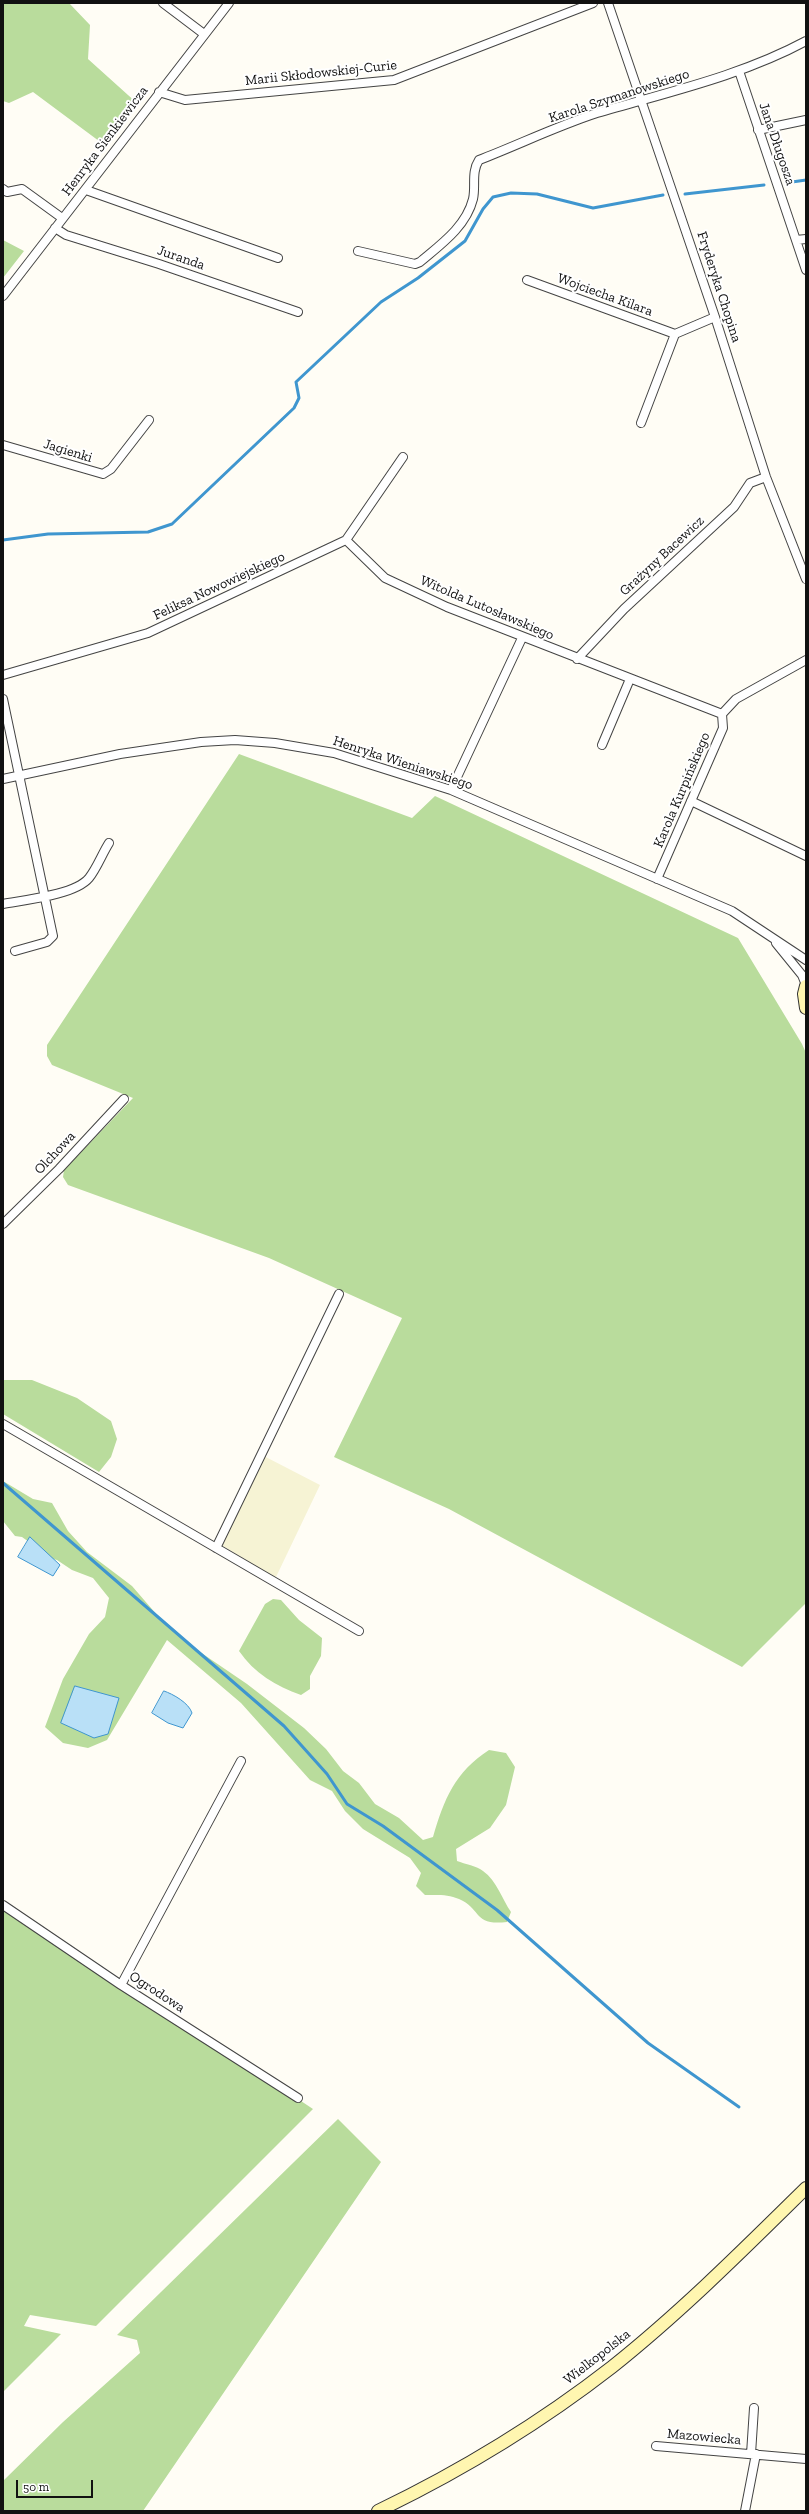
<!DOCTYPE html>
<html>
<head>
<meta charset="utf-8">
<style>
	body { margin:0 }
	#map { position:relative; width:809px; height:2514px; overflow:hidden; background:#fffdf5; font-family:"Zilla Slab",serif }
	canvas { display:block }
	.frame { position:absolute; inset:0; border:4px solid #111; pointer-events:none }
	.scale { position:absolute; left:16px; top:2480px; width:77px; height:18px; box-sizing:border-box; border:2px solid #111; border-top:0; padding-left:5px; font-size:12px; line-height:14px; white-space:nowrap; color:#111; -webkit-text-stroke:3px #fff; paint-order:stroke }
</style>
</head>
<body>
<div id="map">
<canvas width="809" height="2514"></canvas>
<div class="frame"></div>
<div class="scale">50 m</div>
</div>
<script>
const ctx = document.querySelector('canvas').getContext('2d');
ctx.lineJoin = 'round';
function fill(path, color) { ctx.fillStyle = color; ctx.fill(path, 'evenodd'); }
function strokePath(path, color, width, dash) { ctx.strokeStyle = color; ctx.lineWidth = width; ctx.lineCap = dash ? 'butt' : 'round'; ctx.setLineDash(dash || []); ctx.stroke(path); }
function drawText(font, color, halo, rows, align = 'center') {
  ctx.font = font + ' "Zilla Slab",serif'; ctx.lineWidth = 4; ctx.setLineDash([]); ctx.textBaseline = 'middle'; ctx.strokeStyle = halo; ctx.fillStyle = color; for (const [text, x, y, turn = 0] of rows) {
    ctx.save(); ctx.translate(x, y); ctx.rotate((+turn || 0) * Math.PI / 180); ctx.textAlign = isNaN(turn) ? turn : align; if (halo) ctx.strokeText(text, 0, 0); ctx.fillText(text, 0, 0); ctx.restore();
  }
}
const farmland = new Path2D(`
	M 258,1453 L 320,1485 L 276,1577 L 268,1574 L 215,1541 Z`);
const forest = new Path2D(`
	M 3,3 L 69,3 L 90,25 L 88,59 L 138,104 L 103,144 L 33,92 L 9,103 L 3,101 Z
	M 3,240 L 24,251 L 3,278 Z
	M 239,754 L 412,818 L 435,796 L 738,938 L 802,1044 L 806,1053 L 806,1603 L 742,1667 L 449,1509 L 334,1457 L 402,1318 L 269,1258 L 68,1185 L 63,1177 L 64,1170 L 133,1098 L 52,1065 L 47,1056 L 47,1045 Z
	M 3,1380 L 32,1380 L 77,1398 L 111,1421 L 117,1439 L 111,1457 L 99,1472 L 3,1414 Z
	M 3,1481 L 33,1499 L 52,1503 L 68,1531 L 87,1552 L 132,1586 L 164,1623 L 200,1652 L 247,1684 L 304,1728 L 326,1749 L 343,1771 L 359,1783 L 375,1804 L 399,1818 L 423,1840 L 433,1837 C 444,1799 455,1772 489,1750 L 506,1753 L 515,1767 L 506,1805 L 490,1828 L 456,1849 L 457,1861 C 465,1864 477,1866 483,1871 C 497,1881 502,1899 511,1912 L 507,1922 C 473,1926 482,1909 459,1899 C 448,1894 437,1895 425,1895 L 416,1886 L 421,1873 L 410,1858 L 363,1829 L 345,1811 L 332,1791 L 310,1780 L 241,1703 L 167,1640 L 107,1740 L 88,1748 L 63,1743 L 45,1727 L 63,1679 L 89,1634 L 105,1617 L 109,1598 L 93,1578 L 72,1570 L 57,1560 L 42,1556 L 36,1547 L 22,1537 L 15,1536 L 3,1521 Z
	M 273,1599 L 281,1600 L 299,1620 L 322,1638 L 321,1656 L 310,1676 L 310,1689 L 301,1695 C 276,1686 254,1673 239,1651 L 265,1604 Z
	M 3,1903 L 313,2109 L 96,2326 L 30,2315 L 24,2326 L 61,2334 L 3,2392 Z
	M 338,2119 L 381,2162 L 143,2511 L 3,2511 L 3,2481 L 63,2422 L 140,2353 L 137,2340 L 117,2335 Z`);
const water = new Path2D(`
	M 30,1537 L 60,1565 L 53,1576 L 18,1557 Z
	M 75,1686 L 119,1698 L 108,1734 L 94,1738 L 61,1723 Z
	M 164,1691 C 173,1694 189,1703 192,1713 L 183,1728 L 168,1723 L 152,1713 Z`);
const stream = new Path2D(`
	M 792,182 L 806,180
	M 685,194 L 764,185
	M 3,540 L 48,534 L 148,532 L 172,524 L 294,408 L 299,398 L 296,382 L 381,302 L 418,278 L 465,241 L 483,209 L 493,197 L 511,193 L 537,194 L 593,208 L 663,195
	M 3,1483 L 284,1726 L 327,1774 L 347,1804 L 383,1826 L 497,1910 L 648,2043 L 739,2107`);
const street = new Path2D(`
	M 163,3 L 204,34
	M 608,3 L 715,317 L 766,477 L 806,579
	M 739,71 L 806,270
	M 159,92 L 185,100 L 394,80 L 593,3
	M 758,130 L 806,120
	M 3,189 L 7,192 L 22,189 L 62,218
	M 86,190 L 278,258
	M 55,228 L 66,235 L 159,264 L 298,312
	M 796,240 L 806,239
	M 358,251 L 415,264 L 420,262 C 440,245 466,227 473,199 C 476,186 471,172 479,160 C 518,145 557,126 597,113 C 668,92 741,76 806,41
	M 527,280 L 675,334 L 641,423
	M 3,296 L 229,3
	M 675,334 L 715,317
	M 3,445 L 103,474 L 111,469 L 149,420
	M 346,540 L 385,578 L 447,607 L 722,714
	M 577,659 L 624,609 L 734,507 L 750,483 L 766,477
	M 3,675 L 148,633 L 346,540 L 403,457
	M 3,699 L 53,936 L 47,942 L 15,951
	M 602,745 L 630,679
	M 3,779 L 120,754 L 201,742 L 235,740 L 275,743 L 334,753 L 451,790 L 732,911 L 806,960
	M 451,790 L 522,638
	M 691,801 L 806,856
	M 657,879 L 723,728 L 722,714 L 736,699 L 806,660
	M 3,904 C 24,900 75,895 89,878 C 97,868 102,854 109,843
	M 776,943 L 802,975 L 806,985
	M 3,1224 L 59,1169 L 124,1099
	M 3,1424 L 359,1631
	M 216,1548 L 339,1294
	M 3,1905 L 121,1985 L 298,2098
	M 121,1985 L 241,1761
	M 656,2446 L 806,2459
	M 751,2454 L 754,2408
	M 745,2511 L 756,2454`);
const secondary = new Path2D(`
	M 806,986 L 804,994 L 806,1008
	M 378,2511 C 461,2471 540,2423 612,2367 C 681,2312 743,2250 806,2188`);
const streetNames = [
	["Marii Skłodowskiej-Curie",321,73,-6],
	["Karola Szymanowskiego",619,96,-18],
	["Henryka Sienkiewicza",105,141,-53],
	["Jana Długosza",777,144,71],
	["Juranda",181,258,19],
	["Fryderyka Chopina",719,287,72],
	["Wojciecha Kilara",605,295,20],
	["Jagienki",68,451,17],
	["Grażyny Bacewicz",662,556,-43],
	["Feliksa Nowowiejskiego",219,586,-25],
	["Witolda Lutosławskiego",487,608,23],
	["Henryka Wieniawskiego",403,763,18],
	["Karola Kurpińskiego",682,790,-67],
	["Olchowa",55,1153,-47],
	["Ogrodowa",157,1992,33],
	["Wielkopolska",597,2357,-38],
	["Mazowiecka",704,2437,5]
];
fill(farmland, '#f6f3d4');
fill(forest, '#b9dc9c');
fill(water, '#b9e0f7');
strokePath(water, '#3f96cf', 1);
strokePath(stream, '#3f96cf', 3);
strokePath(street, '#444', 10);
strokePath(secondary, '#333', 14);
strokePath(street, '#fff', 8);
strokePath(secondary, '#fff6b0', 12);
drawText('14px', '#111', '#fff', streetNames);
</script>
</body>
</html>
